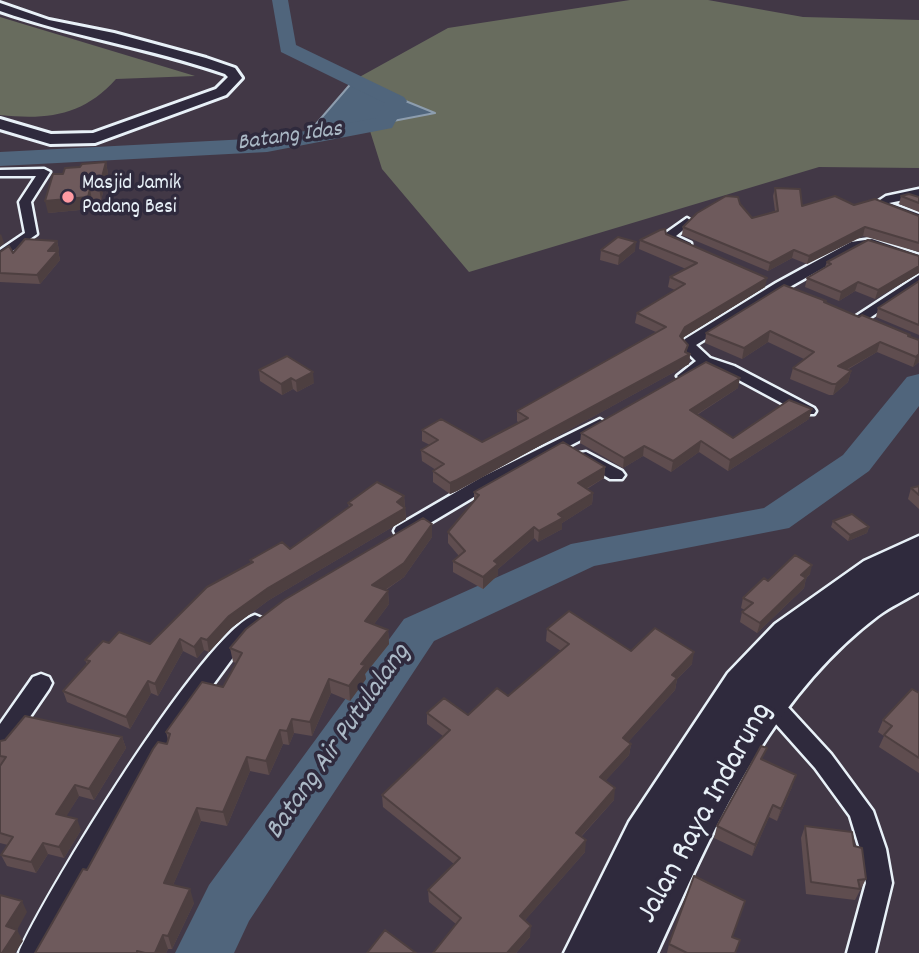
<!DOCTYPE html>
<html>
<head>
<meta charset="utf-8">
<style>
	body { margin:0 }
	canvas { display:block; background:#423846 }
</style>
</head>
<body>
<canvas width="919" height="953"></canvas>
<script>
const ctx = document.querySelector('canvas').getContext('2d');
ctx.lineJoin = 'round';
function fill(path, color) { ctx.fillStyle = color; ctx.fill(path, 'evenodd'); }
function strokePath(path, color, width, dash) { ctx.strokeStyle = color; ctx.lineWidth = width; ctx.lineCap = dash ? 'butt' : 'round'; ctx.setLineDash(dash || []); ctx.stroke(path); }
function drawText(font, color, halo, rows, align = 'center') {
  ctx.font = font + ' Dekko,sans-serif'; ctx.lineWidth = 7; ctx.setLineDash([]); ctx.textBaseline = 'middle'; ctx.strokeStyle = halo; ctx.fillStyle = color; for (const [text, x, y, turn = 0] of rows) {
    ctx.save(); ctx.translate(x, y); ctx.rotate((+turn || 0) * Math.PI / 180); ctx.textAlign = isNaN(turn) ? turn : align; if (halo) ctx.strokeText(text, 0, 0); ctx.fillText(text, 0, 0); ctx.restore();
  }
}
const green = new Path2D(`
	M 630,0 L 708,0 L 803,17 L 919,20 L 919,168 L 819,167 L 469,272 L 382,169 L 354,80 L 448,28 Z
	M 0,17 L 195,76 L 116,79 C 83,116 47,120 0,115 Z`);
const water = new Path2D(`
	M 354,80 L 435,113 L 304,138 Z`);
const river = new Path2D(`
	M 272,0 L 288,0 L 296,45 L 404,97 L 407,101 L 392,128 L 267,152 L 0,166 L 0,152 L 267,138 L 376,118 L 385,103 L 281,52 Z
	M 919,374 L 919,406 L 869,471 L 789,528 L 594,566 L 434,641 L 249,921 L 234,953 L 175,953 L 209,885 L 404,619 L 571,544 L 764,508 L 843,455 L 907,377 Z`);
const street = new Path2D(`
	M 44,169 L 50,172 L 31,202 L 37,234 L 0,260 L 0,250 L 25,233 L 19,202 L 36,176 L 0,176 L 0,170 Z
	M 919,189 L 919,197 L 889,203 L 919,214 L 919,222 L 874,204 L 886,196 Z
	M 687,218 L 693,222 L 676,236 L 691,243 L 691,249 C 679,251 669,244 663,235 Z
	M 872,239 L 919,255 L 919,263 L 871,247 L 859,248 L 786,289 L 696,345 L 710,358 L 734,366 L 814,408 L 816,411 L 814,414 L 802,414 L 724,372 L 707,367 L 690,379 L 680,379 L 677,376 L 696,361 L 681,346 L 685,339 L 776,283 L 851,242 Z
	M 919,275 L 919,285 L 865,321 L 860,322 L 853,318 Z
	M 600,419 L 608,424 L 606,427 L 494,485 L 410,535 L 396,535 L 394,531 L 396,527 L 482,477 Z
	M 586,452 L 622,471 L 625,475 L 622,479 L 610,479 L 580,461 L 577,457 L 580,453 Z
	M 255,615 L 262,618 L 265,623 L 237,652 L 145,777 L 48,953 L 19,953 C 43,896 205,631 255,615 Z
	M 41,674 L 49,677 L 52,683 L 49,689 L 8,749 L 0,751 L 0,724 L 33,677 Z
	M 766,689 L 774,692 L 831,754 L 873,811 L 886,849 L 892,883 L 875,953 L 847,953 L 866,883 L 860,849 L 850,816 L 815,768 L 758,704 L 755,698 L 758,692 Z`);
const secondary = new Path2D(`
	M 0,3 L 49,20 L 114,33 L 206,58 L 235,68 L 242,78 L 226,95 L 95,143 L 50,144 L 0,129 L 0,119 L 51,134 L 93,133 L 216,89 L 228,77 L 225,74 C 151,48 74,37 0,11 Z`);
const highway = new Path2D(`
	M 919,536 L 919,592 C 905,600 890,607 878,616 C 767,700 713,831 657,953 L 564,953 L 629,822 L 728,673 L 775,624 L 864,561 Z`);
const wall = new Path2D(`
	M 106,162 L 108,174 L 101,200 L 92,200 L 90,209 L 48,213 L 63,174 L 80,167 Z
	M 775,188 L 802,206 L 854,205 L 919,216 L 919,252 L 863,236 L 807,264 L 792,258 L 768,271 L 682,235 L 683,227 L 740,204 L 752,218 L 775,211 L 773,196 Z
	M 901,196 L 919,197 L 919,212 L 899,204 Z
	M 666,234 L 765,287 L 684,337 L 682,339 L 687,353 L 690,354 L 689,364 L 457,491 L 450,494 L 433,482 L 433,471 L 436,470 L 422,461 L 421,450 L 430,445 L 422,441 L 422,430 L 482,442 L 519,423 L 517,421 L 517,411 L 656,332 L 635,323 L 637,313 L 675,290 L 668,287 L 670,277 L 686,269 L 639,249 L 640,240 Z
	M 57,241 L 59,250 L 58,251 L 60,260 L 40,284 L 0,282 L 0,252 L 13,253 Z
	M 601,250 L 635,251 L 618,265 L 600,260 Z
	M 919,256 L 919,273 L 875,299 L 855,291 L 839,301 L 805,287 L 807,278 L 825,267 L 827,262 Z
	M 919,281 L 919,335 L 876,317 L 878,308 Z
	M 826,303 L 859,317 L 910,336 L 919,362 L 913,367 L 877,352 L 847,370 L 851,371 L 848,382 L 833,395 L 829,395 L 790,379 L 793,368 L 804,359 L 768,342 L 742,359 L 705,343 L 706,333 Z
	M 259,370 L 314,383 L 297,392 L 293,389 L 282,395 L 260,381 Z
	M 738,388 L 697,415 L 733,438 L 809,419 L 728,471 L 699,452 L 671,472 L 643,456 L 623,468 L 580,443 L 581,433 Z
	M 605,467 L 604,478 L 587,489 L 593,493 L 592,504 L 562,523 L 562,529 L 538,542 L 534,538 L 498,569 L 498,575 L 483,589 L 453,572 L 453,561 L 459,556 L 448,543 L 448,532 L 474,501 L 474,492 Z
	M 919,486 L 919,509 L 908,499 L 911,488 Z
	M 404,496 L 406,519 L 269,600 L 231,628 L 209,652 L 204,650 L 197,658 L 183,651 L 158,696 L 151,693 L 130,729 L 67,702 L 63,691 L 87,664 L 85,660 L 109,643 L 150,644 L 251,563 L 250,560 L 290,549 L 349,507 L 348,503 Z
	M 833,521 L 869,527 L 867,533 L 848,541 L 831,527 Z
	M 432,524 L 432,537 L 404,577 L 386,590 L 388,591 L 389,604 L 374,624 L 388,630 L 389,644 L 365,674 L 366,679 L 350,701 L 331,693 L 312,736 L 294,733 L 289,745 L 283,744 L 269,775 L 250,771 L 227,826 L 201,821 L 173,885 L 194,903 L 172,949 L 168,949 L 166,953 L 35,953 L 167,744 L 168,740 L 166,732 L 223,687 L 236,663 L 233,662 L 230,648 Z
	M 810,574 L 806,578 L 804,588 L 757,633 L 740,622 L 742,612 L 745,610 L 741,608 L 743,598 L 768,581 Z
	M 547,629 L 631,651 L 692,664 L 677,679 L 675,690 L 628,742 L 631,744 L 629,755 L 605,781 L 614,800 L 581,837 L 585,852 L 525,920 L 530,937 L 516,953 L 433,953 L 456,924 L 429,902 L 428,890 L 454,864 L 383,807 L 382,795 L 443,736 L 427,724 L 427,713 L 468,715 L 508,696 L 561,651 L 546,641 Z
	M 919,693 L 919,773 L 879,747 L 884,736 L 878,732 L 883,720 Z
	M 122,737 L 126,748 L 94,800 L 79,796 L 66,816 L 81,830 L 64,858 L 48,854 L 36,873 L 7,866 L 1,855 L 8,845 L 0,843 L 0,741 Z
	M 763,760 L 792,787 L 777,821 L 769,817 L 752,856 L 714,838 L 717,826 Z
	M 805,826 L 854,846 L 866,879 L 855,900 L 806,894 L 801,838 Z
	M 733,937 L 735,953 L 667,953 L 669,944 Z`);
const shadedWall = new Path2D(`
	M 106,162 L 108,174 L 101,200 L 99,188 Z
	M 90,189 L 92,200 L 90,209 L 48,213 L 45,201 Z
	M 865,227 L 863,236 L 807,264 L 809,256 Z
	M 1,234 L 4,243 L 0,247 L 0,235 Z
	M 57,241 L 59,250 L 50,260 L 48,251 Z
	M 636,242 L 635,251 L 618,265 L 619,256 Z
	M 794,250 L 792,258 L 768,271 L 770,263 Z
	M 58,251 L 60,260 L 40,284 L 37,275 Z
	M 919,266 L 919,273 L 875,299 L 878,290 Z
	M 767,278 L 765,287 L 684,337 L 678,346 L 680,336 L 685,327 Z
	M 858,282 L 855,291 L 839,301 L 841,292 Z
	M 770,331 L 768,342 L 742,359 L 744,348 Z
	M 880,342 L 877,352 L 835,376 L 838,366 Z
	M 688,345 L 686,356 L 690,354 L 689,364 L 457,491 L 450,494 L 450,483 L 685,352 Z
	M 919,354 L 919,362 L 913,367 L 916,357 Z
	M 851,371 L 848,382 L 833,395 L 836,384 Z
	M 313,372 L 314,383 L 297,392 L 296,381 Z
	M 291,378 L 293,389 L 282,395 L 281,384 Z
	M 740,378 L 738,388 L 688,420 L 690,410 Z
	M 812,409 L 809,419 L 728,471 L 730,460 Z
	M 701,441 L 699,452 L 671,472 L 673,461 Z
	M 644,446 L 643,456 L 623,468 L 624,458 Z
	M 605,467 L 604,478 L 577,494 L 578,483 Z
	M 593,493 L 592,504 L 562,523 L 562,529 L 538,542 L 539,531 L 558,514 Z
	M 404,496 L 406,519 L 269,600 L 231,628 L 209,652 L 207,640 L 229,616 L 268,588 Z
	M 432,524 L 432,537 L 404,577 L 373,598 L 372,585 Z
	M 534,527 L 534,538 L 498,569 L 498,575 L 483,589 L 483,577 L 494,561 Z
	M 869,527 L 867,533 L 848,541 L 850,535 Z
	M 812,565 L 810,574 L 798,585 L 801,575 Z
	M 806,578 L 804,588 L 757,633 L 760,623 Z
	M 388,591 L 389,604 L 366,635 L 365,621 Z
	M 388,630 L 389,644 L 365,674 L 366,679 L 350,701 L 349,686 L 361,664 Z
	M 201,638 L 204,650 L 197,658 L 194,647 Z
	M 180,639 L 183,651 L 158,696 L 155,684 Z
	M 694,652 L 692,664 L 677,679 L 675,690 L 621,750 L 623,738 L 672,675 Z
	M 329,679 L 331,693 L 312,736 L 310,722 Z
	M 148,681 L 151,693 L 130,729 L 126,717 Z
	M 292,719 L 294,733 L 289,745 L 287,731 Z
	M 280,730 L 283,744 L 269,775 L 266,761 Z
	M 122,737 L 126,748 L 94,800 L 89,789 Z
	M 631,744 L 629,755 L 598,789 L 600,777 Z
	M 247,757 L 250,771 L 227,826 L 223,812 Z
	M 796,775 L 792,787 L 777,821 L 781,809 Z
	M 75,785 L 79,796 L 61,825 L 56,814 Z
	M 615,788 L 614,800 L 574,844 L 576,833 Z
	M 773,805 L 769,817 L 752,856 L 755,845 Z
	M 197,808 L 201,821 L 168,897 L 164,883 Z
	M 77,819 L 81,830 L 64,858 L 59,847 Z
	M 586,840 L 585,852 L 519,927 L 520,916 Z
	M 43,843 L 48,854 L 36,873 L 31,862 Z
	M 190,889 L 194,903 L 172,949 L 168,936 Z
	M 22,901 L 27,912 L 17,930 L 23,941 L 15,953 L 2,953 L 6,926 Z
	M 531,926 L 530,937 L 516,953 L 507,953 Z
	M 163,935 L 168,949 L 166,953 L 155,953 Z`);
const building = new Path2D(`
	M 106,162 L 99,188 L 90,189 L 88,197 L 45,201 L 53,174 L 63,174 L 65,168 L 80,167 L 82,164 Z
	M 775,188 L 800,189 L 802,206 L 835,196 L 854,205 L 875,199 L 919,216 L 919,243 L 865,227 L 809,256 L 794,250 L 770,263 L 683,227 L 697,213 L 726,196 L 738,197 L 740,204 L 752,218 L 778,211 Z
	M 909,194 L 919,197 L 919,203 L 901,196 Z
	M 665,229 L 666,234 L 767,278 L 685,327 L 680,336 L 688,345 L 685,352 L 690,354 L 457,480 L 450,483 L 433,471 L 444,464 L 421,450 L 438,440 L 422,430 L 441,419 L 482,442 L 528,418 L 517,411 L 666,327 L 637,313 L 685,284 L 670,277 L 697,263 L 640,240 L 660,230 Z
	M 618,237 L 636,242 L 619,256 L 601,250 Z
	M 25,239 L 57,241 L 48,251 L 58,251 L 37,275 L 0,273 L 0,252 L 9,246 L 13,253 Z
	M 868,240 L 919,256 L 919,266 L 878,290 L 858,282 L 841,292 L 807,278 L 831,264 L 827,262 Z
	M 919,281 L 919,325 L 878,308 Z
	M 784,285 L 826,301 L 824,302 L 859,317 L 862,315 L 910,335 L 908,336 L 919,340 L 919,354 L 916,357 L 880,342 L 838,366 L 851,371 L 836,384 L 832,384 L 793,368 L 814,352 L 770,331 L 744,348 L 706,333 Z
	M 287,356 L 313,372 L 296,381 L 291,378 L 281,384 L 259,370 Z
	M 706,362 L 740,378 L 690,410 L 733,438 L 789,400 L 812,409 L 730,460 L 701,441 L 673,461 L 644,446 L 624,458 L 581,433 Z
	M 563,442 L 605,467 L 578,483 L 593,493 L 558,514 L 563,518 L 539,531 L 534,527 L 494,561 L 498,564 L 483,577 L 453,561 L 465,551 L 448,532 L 479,495 L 474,492 Z
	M 377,482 L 404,496 L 397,502 L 405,508 L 268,588 L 229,616 L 207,640 L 201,638 L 194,647 L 180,639 L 155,684 L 148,681 L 126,717 L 63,691 L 90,661 L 85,660 L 103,641 L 109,643 L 119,632 L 150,644 L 207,587 L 253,562 L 250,560 L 282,542 L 290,549 L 352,505 L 348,503 Z
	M 919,486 L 919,495 L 911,488 Z
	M 852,514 L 869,527 L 850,535 L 833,521 Z
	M 423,518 L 432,524 L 404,563 L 372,585 L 388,591 L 365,621 L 388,630 L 361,664 L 365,665 L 349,686 L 329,679 L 310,722 L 292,719 L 287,731 L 280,730 L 266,761 L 247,757 L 223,812 L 197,808 L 164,883 L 190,889 L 168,936 L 163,935 L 155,953 L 145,953 L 137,951 L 137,953 L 35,953 L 83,869 L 87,870 L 153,749 L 158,742 L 167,744 L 170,734 L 166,732 L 202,682 L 223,687 L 242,653 L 230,648 L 246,629 L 284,600 Z
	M 795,555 L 812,565 L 801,575 L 806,578 L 760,623 L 742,612 L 753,603 L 743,598 L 764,578 L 768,581 Z
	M 569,611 L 631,651 L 655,628 L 694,652 L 672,675 L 677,678 L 623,738 L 631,744 L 600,777 L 615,788 L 576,833 L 586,840 L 520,916 L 531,926 L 507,953 L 433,953 L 461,918 L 428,890 L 460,858 L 382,795 L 450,730 L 427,713 L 444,698 L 468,715 L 497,688 L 508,696 L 569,644 L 547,629 Z
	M 912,689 L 919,693 L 919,758 L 884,735 L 892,726 L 883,720 Z
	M 25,716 L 122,737 L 89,789 L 75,785 L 56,814 L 77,819 L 59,847 L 43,843 L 31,862 L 1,855 L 13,837 L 0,833 L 0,766 L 6,757 L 0,756 L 0,741 L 5,740 Z
	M 761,746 L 767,748 L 761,759 L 796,775 L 781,809 L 773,805 L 755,845 L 717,826 Z
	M 805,826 L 852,832 L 854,846 L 862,848 L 866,879 L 858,880 L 860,889 L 811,882 Z
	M 694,876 L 745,901 L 732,937 L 740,940 L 735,953 L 687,953 L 669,944 Z
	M 0,895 L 22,901 L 6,926 L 17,930 L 2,953 L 0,953 Z
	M 385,930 L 416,953 L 367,953 Z`);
const markers = [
	[68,197,7,"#ff9aa2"]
];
const farPoinames = [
	["Masjid Jamik",82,185],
	["Padang Besi",82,209]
];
const farWaternames = [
	["Batang Idas",290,138,-8]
];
const waterNames = [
	["Batang Air Putulalang",340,743,-55]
];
const nearStreetnames = [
	["Jalan Raya Indarung",707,814,-61]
];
fill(green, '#686c5e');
fill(water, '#50657c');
strokePath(water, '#8d9dae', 2);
fill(river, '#50657c');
strokePath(street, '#e8f1f8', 5);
strokePath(secondary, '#e8f1f8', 6);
strokePath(highway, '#e8f1f8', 5);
fill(street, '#2f2a3d');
fill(secondary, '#2f2a3d');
fill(highway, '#2f2a3d');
fill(wall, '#5f4d4f');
fill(shadedWall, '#4d3f40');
fill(building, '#6e5a5c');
strokePath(building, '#4d3f40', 2);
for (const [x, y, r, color] of markers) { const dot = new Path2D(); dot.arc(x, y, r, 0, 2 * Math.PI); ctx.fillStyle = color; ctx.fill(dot); strokePath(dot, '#2f2a3d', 2.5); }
drawText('21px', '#e8f1f8', '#2f2a3d', farPoinames, 'left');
drawText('italic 23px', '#abb9c6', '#2f2a3d', farWaternames);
drawText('italic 28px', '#abb9c6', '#2f2a3d', waterNames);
drawText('32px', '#e8f1f8', '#2f2a3d', nearStreetnames);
</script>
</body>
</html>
